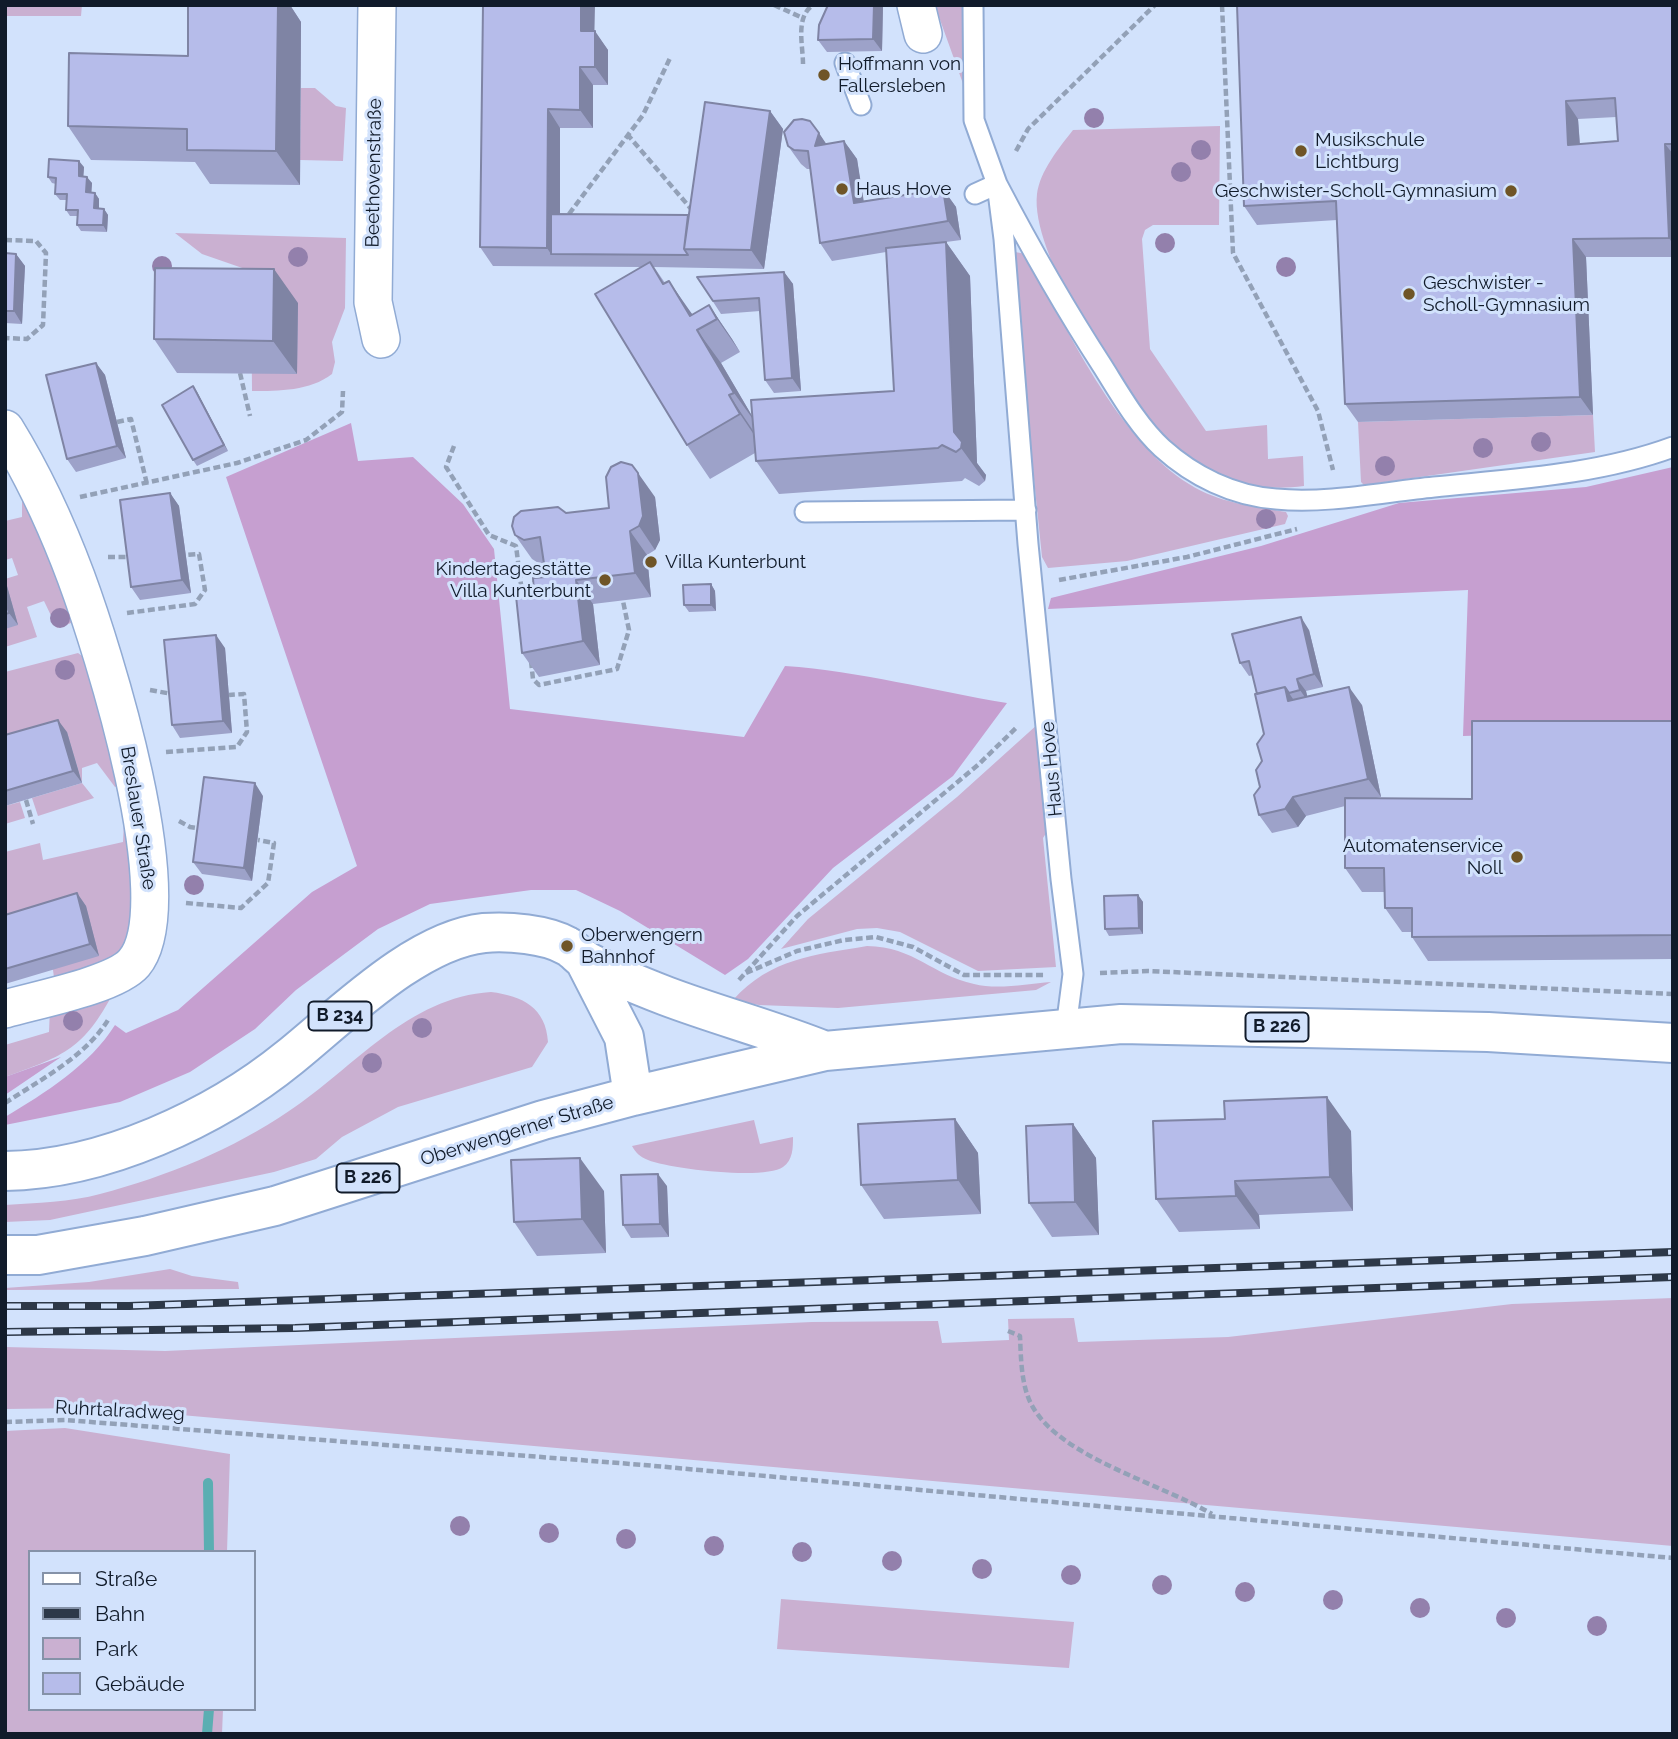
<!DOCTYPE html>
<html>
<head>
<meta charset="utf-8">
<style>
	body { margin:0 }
	#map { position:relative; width:1678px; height:1739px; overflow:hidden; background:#d2e2fc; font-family:Raleway,sans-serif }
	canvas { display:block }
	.frame { position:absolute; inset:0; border:7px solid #111b2a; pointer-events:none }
	.legend { position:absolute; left:28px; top:1550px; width:228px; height:161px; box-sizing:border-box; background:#d2e2fc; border:2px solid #8592a8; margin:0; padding:9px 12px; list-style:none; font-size:21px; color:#111b2a }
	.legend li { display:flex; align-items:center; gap:14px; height:35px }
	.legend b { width:35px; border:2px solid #8592a8 }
</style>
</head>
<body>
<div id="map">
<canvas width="1678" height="1739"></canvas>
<div class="frame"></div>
<ul class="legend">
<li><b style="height:9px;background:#fff"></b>Straße</li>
<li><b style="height:9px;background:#2d3848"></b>Bahn</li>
<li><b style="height:19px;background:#cab0d1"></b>Park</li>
<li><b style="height:19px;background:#b6bcea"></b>Gebäude</li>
</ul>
</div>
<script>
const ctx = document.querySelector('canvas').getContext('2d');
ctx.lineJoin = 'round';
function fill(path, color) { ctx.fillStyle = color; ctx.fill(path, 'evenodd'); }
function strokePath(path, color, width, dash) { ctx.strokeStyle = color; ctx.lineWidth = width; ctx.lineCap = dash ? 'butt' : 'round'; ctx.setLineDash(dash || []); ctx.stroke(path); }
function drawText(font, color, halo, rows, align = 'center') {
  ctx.font = font + ' Raleway,sans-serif'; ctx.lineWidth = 6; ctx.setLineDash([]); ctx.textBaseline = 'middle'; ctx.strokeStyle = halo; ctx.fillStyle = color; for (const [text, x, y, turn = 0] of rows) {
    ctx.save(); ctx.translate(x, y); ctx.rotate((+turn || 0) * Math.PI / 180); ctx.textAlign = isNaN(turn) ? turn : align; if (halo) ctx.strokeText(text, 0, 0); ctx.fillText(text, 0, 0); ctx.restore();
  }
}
const green = new Path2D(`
	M 5,5 L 82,5 L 81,16 L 5,16 Z
	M 936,5 L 967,5 L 966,92 L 939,17 Z
	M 301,88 L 315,88 L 336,106 L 346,108 L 343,161 L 300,160 Z
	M 1220,126 L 1219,225 L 1153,225 L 1145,230 L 1142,239 L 1150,349 L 1206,431 L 1267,425 L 1268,459 L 1303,456 L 1304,486 C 1265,491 1230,485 1197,462 C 1182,451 1166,438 1153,424 C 1114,381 1030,252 1037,194 C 1040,171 1059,148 1073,130 Z
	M 175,233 L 346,238 L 345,308 L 332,342 L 335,362 L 332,374 C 310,391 279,391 252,391 L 251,271 L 202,254 Z
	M 1015,252 L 1026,254 C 1066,327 1118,440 1189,484 C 1219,503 1252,506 1286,512 L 1288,516 L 1285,524 L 1127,561 L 1048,568 L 1042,557 L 1011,255 Z
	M 1593,415 L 1595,452 L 1364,485 L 1361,482 L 1358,422 Z
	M 22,493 L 28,499 L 73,618 L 71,623 L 57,628 L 44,601 L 27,607 L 37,637 L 5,647 L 5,579 L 18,575 L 12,558 L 5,560 L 5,521 L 22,517 Z
	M 78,653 L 85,658 L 121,785 L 115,787 L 97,763 L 82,768 L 82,783 L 94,798 L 38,816 L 32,798 L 82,783 L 67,733 L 5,745 L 5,672 Z
	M 1038,724 L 1052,824 L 1043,838 L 1056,967 L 978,971 L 900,932 L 877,928 L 857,929 L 781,949 L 808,919 L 957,797 Z
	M 20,802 L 25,818 L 5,824 L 5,806 Z
	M 124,822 L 134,884 L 127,956 L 55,985 L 53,970 L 5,928 L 5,852 L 40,843 L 43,860 L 123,842 Z
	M 867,946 C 915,947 932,975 974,984 C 997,990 1027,984 1051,982 L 1036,990 L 838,1008 L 759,1005 L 733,1000 C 771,958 814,955 867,946 Z
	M 491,992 C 523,996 546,1008 548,1042 L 532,1067 L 398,1107 L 342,1137 L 316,1159 L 274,1172 L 50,1220 L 5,1222 L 5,1205 C 36,1203 71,1202 100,1194 C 165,1177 234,1149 289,1111 C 354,1068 408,997 491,992 Z
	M 111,997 C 82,1051 60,1057 5,1077 L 5,1045 L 49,1032 L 50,1008 Z
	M 754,1120 L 760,1144 L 793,1137 C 793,1148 793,1160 783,1167 C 765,1180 670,1169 648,1160 C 640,1157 636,1153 632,1146 Z
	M 170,1269 L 192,1276 L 238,1282 L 239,1289 L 5,1290 L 5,1288 L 89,1282 Z
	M 1673,1298 L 1673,1546 L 181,1415 L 84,1408 L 5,1409 L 5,1347 L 165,1351 L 812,1322 L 938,1321 L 942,1343 L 1009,1340 L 1008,1319 L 1074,1318 L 1078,1342 L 1228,1337 L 1512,1304 Z
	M 65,1428 L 230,1454 L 227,1552 L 30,1552 L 30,1709 L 223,1709 L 222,1734 L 5,1734 L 5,1431 Z
	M 781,1599 L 1074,1622 L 1069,1668 L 777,1649 Z`);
const forest = new Path2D(`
	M 351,423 L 358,461 L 413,457 L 463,504 L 494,549 L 510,709 L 744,737 L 785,666 C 860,671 933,691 1007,703 L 953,776 L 833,868 L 748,959 L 725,975 L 620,911 L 576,890 L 531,890 L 430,904 L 378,929 L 296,990 L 255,1029 L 190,1072 L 120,1102 L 5,1125 L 5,1117 C 45,1093 90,1065 115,1025 L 126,1033 L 178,1010 L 312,892 L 357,866 L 226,477 Z
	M 1673,467 L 1673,730 L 1463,736 L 1468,590 L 1048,609 L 1051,598 L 1261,546 L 1399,503 L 1586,487 Z
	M 61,1057 L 5,1095 L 5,1077 Z`);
const stream = new Path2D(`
	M 208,1483 L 209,1552
	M 207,1734 L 209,1709`);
const path = new Path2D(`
	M 774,5 L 803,18
	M 1222,5 L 1233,253 L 1318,411 L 1333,470
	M 803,64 C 803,45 795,17 813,5
	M 627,134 L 692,210
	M 1016,151 L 1028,129 L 1155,5
	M 569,214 L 643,115 L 671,56
	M 5,240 L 36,241 L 46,253 L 43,325 L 27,339 L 5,338
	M 240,373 L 250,416
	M 117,422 L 131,419 L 147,484
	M 454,446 L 446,467 L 489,535 L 516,546 L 523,600
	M 80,497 L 237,463 L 306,440 L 342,412 L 343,391
	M 108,557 L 130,557
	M 1059,580 L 1187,557 L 1297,529
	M 127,613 L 195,604 L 205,590 L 199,554 L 186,555
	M 531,661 L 533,679 L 539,685 L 617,669 L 629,630 L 623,601
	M 150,690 L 172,694
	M 166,752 L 237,747 L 247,732 L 244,694 L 229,695
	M 26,800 L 33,824
	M 179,821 L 190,827 L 203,829
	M 186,903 L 241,908 L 268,883 L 274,843 L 258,840
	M 746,973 L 797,951 L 844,940 L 876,937 L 913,947 L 964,975 L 1046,975
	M 1100,973 L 1148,971 L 1673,994
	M 739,980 L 797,916 L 979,764 L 1017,727
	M 5,1103 C 40,1080 86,1056 108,1020
	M 1008,1331 L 1020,1336 C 1021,1359 1021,1389 1034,1409 C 1064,1458 1161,1484 1212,1514
	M 5,1422 L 65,1420 L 644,1465 L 1673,1558`);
const service = new Path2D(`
	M 973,5 L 974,120 L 997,184 L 1004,239 L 1028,544 L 1061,879 L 1073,974 L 1066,1028
	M 845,63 L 861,105
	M 975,194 L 997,184 C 1030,247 1064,307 1103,367 C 1120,394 1138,426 1162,448 C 1193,476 1233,496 1276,499 C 1327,504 1383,492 1434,487 C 1514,479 1597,475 1673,447
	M 805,512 L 1026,510`);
const minor = new Path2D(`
	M 377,5 L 373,302 L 381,339
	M 916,5 L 923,34
	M 5,429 C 34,476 57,526 76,577 C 102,647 184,904 134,963 C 115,985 36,1000 5,1009`);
const primary = new Path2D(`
	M 585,961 L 624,1037 L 633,1096
	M 5,1171 C 103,1170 215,1118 290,1057 C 341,1016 416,940 484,933 C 508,931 546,934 567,946 C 575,950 580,958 588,962 C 613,975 640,986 666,996 C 719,1016 773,1030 825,1051
	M 5,1255 L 38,1255 L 145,1236 L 275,1206 L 543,1120 L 633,1096 L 825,1051 L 1121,1024 L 1488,1032 L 1673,1043`);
const rail = new Path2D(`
	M 5,1306 L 129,1306 L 1673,1252
	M 5,1332 L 295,1328 L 1673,1277`);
const trees = [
	[1094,118],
	[1201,150],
	[1181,172],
	[1165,243],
	[298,257],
	[162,266],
	[1286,267],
	[1541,442],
	[1483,448],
	[1385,466],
	[1266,519],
	[60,618],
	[65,670],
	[194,885],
	[73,1021],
	[422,1028],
	[372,1063],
	[460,1526],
	[549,1533],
	[626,1539],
	[714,1546],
	[802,1552],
	[892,1561],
	[982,1569],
	[1071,1575],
	[1162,1585],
	[1245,1592],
	[1333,1600],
	[1420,1608],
	[1506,1618],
	[1597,1626]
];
const wall = new Path2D(`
	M 188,5 L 290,5 L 301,22 L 300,185 L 210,184 L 195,162 L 91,160 L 68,126 L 188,56 Z
	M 483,5 L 594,31 L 608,50 L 608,85 L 593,85 L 593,128 L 560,128 L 560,214 L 688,215 L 770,111 L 783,129 L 764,269 L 654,267 L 665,283 L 693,315 L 709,305 L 732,339 L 740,352 L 721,363 L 752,416 L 894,391 L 886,252 L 832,261 L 820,243 L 810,169 L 807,169 L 801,164 L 788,146 L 810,121 L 826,144 L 844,141 L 857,159 L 863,201 L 943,189 L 956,207 L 961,240 L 946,242 L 970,276 L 977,463 L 986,475 L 985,481 L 979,486 L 965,478 L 962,481 L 779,494 L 756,461 L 755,453 L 710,479 L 687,445 L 641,267 L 493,266 L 480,247 Z
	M 828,5 L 883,5 L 882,51 L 827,52 L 818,40 Z
	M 1237,5 L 1673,5 L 1673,257 L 1586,257 L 1593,415 L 1358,422 L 1345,404 L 1337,220 L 1257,225 L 1244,206 ZM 1616,117 L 1618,141 L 1580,144 L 1578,119 Z
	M 84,167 L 83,176 L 92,183 L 91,193 L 95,193 L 99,199 L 99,208 L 104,209 L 108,215 L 107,232 L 81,231 L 77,225 L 77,216 L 70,216 L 66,210 L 67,200 L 60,200 L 55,194 L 56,184 L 52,183 L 48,177 Z
	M 5,253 L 16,254 L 25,266 L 22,324 L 5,323 Z
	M 784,272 L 793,284 L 801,391 L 774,393 L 765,380 L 760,311 L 721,314 L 697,277 Z
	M 298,303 L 297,374 L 177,373 L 154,339 Z
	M 96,363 L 105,375 L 126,458 L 76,472 L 67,459 Z
	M 193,386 L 197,392 L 228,451 L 197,466 L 193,460 Z
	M 170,493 L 179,506 L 191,593 L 140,600 L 131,587 Z
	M 655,497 L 660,540 L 655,550 L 647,555 L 651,597 L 593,604 L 600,665 L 539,677 L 522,653 L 534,594 L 546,577 L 544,563 L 540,564 L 532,559 L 515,535 L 566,513 L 609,508 Z
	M 5,579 L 18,625 L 5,629 Z
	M 711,584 L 715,591 L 716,611 L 689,612 L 684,605 Z
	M 1309,630 L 1323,687 L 1306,691 L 1307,697 L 1362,705 L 1381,797 L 1376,798 L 1472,799 L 1673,721 L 1673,959 L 1428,961 L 1412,937 L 1412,932 L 1402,932 L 1385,908 L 1385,892 L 1362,892 L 1345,868 L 1345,806 L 1306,816 L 1298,827 L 1272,833 L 1259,815 L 1264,734 L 1257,694 L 1253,675 L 1249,676 L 1240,663 Z
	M 225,648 L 232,733 L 180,738 L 172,725 Z
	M 67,732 L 82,783 L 5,806 L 5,735 Z
	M 263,796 L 252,881 L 202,874 L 193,862 Z
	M 77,893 L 86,906 L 99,956 L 5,984 L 5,915 Z
	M 1138,895 L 1143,902 L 1143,934 L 1109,936 L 1105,929 Z
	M 955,1119 L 978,1153 L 981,1214 L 884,1219 L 861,1185 Z
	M 1073,1124 L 1096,1158 L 1099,1235 L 1052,1237 L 1029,1203 Z
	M 1351,1131 L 1353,1211 L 1259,1215 L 1260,1229 L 1179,1232 L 1156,1199 Z
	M 667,1186 L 669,1237 L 631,1238 L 623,1225 Z
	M 604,1191 L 606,1253 L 537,1256 L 514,1222 Z`);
const shadedWall = new Path2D(`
	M 278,5 L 290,5 L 301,22 L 300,185 L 276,151 Z
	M 581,5 L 595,5 L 594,50 L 581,31 Z
	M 874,5 L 883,5 L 882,51 L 873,39 Z
	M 595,31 L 608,50 L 608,85 L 595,67 Z
	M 580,67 L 593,85 L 593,128 L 580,110 Z
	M 1566,101 L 1578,119 L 1581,163 L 1568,145 Z
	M 548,109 L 560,128 L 560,254 L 551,254 L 547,248 Z
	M 770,111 L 783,129 L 764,269 L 751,250 Z
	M 819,133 L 831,151 L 815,146 Z
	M 844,141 L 857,159 L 867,221 L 854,203 Z
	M 1665,144 L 1673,154 L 1673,244 L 1669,238 Z
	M 79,161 L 84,167 L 83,183 L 79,176 Z
	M 87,177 L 92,183 L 91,199 L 86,192 Z
	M 943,189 L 956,207 L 961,240 L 948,221 Z
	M 95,193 L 99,199 L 99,215 L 94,208 Z
	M 104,209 L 108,215 L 107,232 L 103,225 Z
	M 1573,239 L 1586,257 L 1593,415 L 1580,397 Z
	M 946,242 L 970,276 L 977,463 L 986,475 L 985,481 L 961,448 L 954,432 Z
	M 16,254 L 25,266 L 22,324 L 14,311 Z
	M 274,269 L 298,303 L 297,374 L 273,341 Z
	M 784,272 L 793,284 L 801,391 L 792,378 Z
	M 669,281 L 692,314 L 701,328 L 690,316 Z
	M 709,305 L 732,339 L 740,352 L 717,319 Z
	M 697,330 L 721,363 L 758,426 L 734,393 Z
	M 96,363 L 105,375 L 126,458 L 117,446 Z
	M 193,386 L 197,392 L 228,451 L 224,445 Z
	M 729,395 L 752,429 L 763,448 L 740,414 Z
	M 638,473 L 655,497 L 660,540 L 655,550 L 639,526 Z
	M 170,493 L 179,506 L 191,593 L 182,580 Z
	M 630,531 L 647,555 L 651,597 L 635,573 Z
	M 5,579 L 18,625 L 9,613 L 5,598 Z
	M 576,580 L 593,604 L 600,665 L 583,641 Z
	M 711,584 L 715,591 L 716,611 L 711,605 Z
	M 1301,617 L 1309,630 L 1323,687 L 1314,674 Z
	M 216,635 L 225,648 L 232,733 L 223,721 Z
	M 1297,679 L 1306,691 L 1309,703 L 1300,690 Z
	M 1285,687 L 1297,705 L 1288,701 Z
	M 1349,687 L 1362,705 L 1381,797 L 1368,779 Z
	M 58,720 L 67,732 L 82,783 L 73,771 Z
	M 255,783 L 263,796 L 252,881 L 244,868 Z
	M 1293,797 L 1306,816 L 1298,827 L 1285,809 Z
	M 77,893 L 86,906 L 99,956 L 90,944 Z
	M 1138,895 L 1143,902 L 1143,934 L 1139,928 Z
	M 1327,1097 L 1351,1131 L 1353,1211 L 1330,1177 Z
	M 955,1119 L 978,1153 L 981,1214 L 958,1180 Z
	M 1073,1124 L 1096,1158 L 1099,1235 L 1075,1202 Z
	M 580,1158 L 604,1191 L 606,1253 L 582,1219 Z
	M 658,1174 L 667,1186 L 669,1237 L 660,1224 Z
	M 1235,1181 L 1259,1215 L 1260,1229 L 1236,1196 Z`);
const building = new Path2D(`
	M 188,5 L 278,5 L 276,151 L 187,150 L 187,129 L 68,126 L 69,53 L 188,56 Z
	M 483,5 L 581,5 L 581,31 L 595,31 L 595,67 L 580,67 L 580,110 L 548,109 L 547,248 L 480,247 Z
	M 828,5 L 874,5 L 873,39 L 818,40 L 819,25 Z
	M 1237,5 L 1673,5 L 1673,144 L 1665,144 L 1669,238 L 1573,239 L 1580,397 L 1345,404 L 1336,201 L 1244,206 ZM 1615,98 L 1618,141 L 1568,145 L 1566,101 Z
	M 705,102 L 770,111 L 751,250 L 684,249 Z
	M 802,119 L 810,121 L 819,133 L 815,146 L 844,141 L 854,203 L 943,189 L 948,221 L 820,243 L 808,151 L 794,150 L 788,146 L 784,132 L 794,120 Z
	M 49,159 L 79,161 L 79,176 L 87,177 L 86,192 L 95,193 L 94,208 L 104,209 L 103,225 L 77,225 L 78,210 L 66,210 L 67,194 L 55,194 L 56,178 L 48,177 Z
	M 551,214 L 688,215 L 684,249 L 688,255 L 551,254 Z
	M 946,242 L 954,432 L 962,442 L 961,448 L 956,452 L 942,445 L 938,448 L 756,461 L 751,400 L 894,391 L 886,248 Z
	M 5,253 L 16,254 L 14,311 L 5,311 Z
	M 650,262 L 663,284 L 669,281 L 690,316 L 709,305 L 717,319 L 697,330 L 734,393 L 729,395 L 740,414 L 687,445 L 595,294 Z
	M 155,268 L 274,269 L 273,341 L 154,339 Z
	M 784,272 L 792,378 L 765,380 L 759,298 L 713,301 L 697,277 Z
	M 96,363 L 117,446 L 67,459 L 46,375 Z
	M 193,386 L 224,445 L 193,460 L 162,405 Z
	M 621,462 L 632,465 L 638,473 L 643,516 L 639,526 L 630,531 L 635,573 L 576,580 L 583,641 L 522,653 L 516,596 L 534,594 L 533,578 L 546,577 L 540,537 L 524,540 L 515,535 L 512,526 L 514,517 L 521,511 L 558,507 L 566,513 L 609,508 L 606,477 L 611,467 Z
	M 170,493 L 182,580 L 131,587 L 120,500 Z
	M 711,584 L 711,605 L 684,605 L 683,585 Z
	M 5,598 L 9,613 L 5,614 Z
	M 1301,617 L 1314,674 L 1297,679 L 1300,690 L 1289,693 L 1285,687 L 1257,694 L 1249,661 L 1240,663 L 1232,634 Z
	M 216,635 L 223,721 L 172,725 L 164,640 Z
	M 1285,687 L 1288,701 L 1349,687 L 1368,779 L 1293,797 L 1285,809 L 1259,815 L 1254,795 L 1260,787 L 1256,770 L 1262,761 L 1257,744 L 1264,734 L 1255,694 Z
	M 58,720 L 73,771 L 5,791 L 5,735 Z
	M 1472,721 L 1673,721 L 1673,935 L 1412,937 L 1412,908 L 1385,908 L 1384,868 L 1345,868 L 1345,798 L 1472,799 Z
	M 204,777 L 255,783 L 244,868 L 193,862 Z
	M 77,893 L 90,944 L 5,969 L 5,915 Z
	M 1138,895 L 1139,928 L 1105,929 L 1104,896 Z
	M 1327,1097 L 1330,1177 L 1235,1181 L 1236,1196 L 1156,1199 L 1153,1121 L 1225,1119 L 1224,1101 Z
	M 955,1119 L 958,1180 L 861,1185 L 858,1124 Z
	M 1073,1124 L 1075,1202 L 1029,1203 L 1026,1126 Z
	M 580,1158 L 582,1219 L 514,1222 L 511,1160 Z
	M 658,1174 L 660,1224 L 623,1225 L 621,1175 Z`);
const markers = [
	[824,75,7,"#6f5527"],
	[1301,151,7,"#6f5527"],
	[842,189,7,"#6f5527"],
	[1511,191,7,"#6f5527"],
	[1409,294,7,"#6f5527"],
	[651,562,7,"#6f5527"],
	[605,580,7,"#6f5527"],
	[1517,857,7,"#6f5527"],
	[567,946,7,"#6f5527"]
];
const shields = [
	[340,1016,63],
	[1277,1027,63],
	[368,1178,63]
];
const shieldNames = [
	["B 234",340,1016],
	["B 226",1277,1027],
	["B 226",368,1178]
];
const poiNames = [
	["Hoffmann von",838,64],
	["Fallersleben",838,86],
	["Musikschule",1315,140],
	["Lichtburg",1315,162],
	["Haus Hove",856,189],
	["Geschwister-Scholl-Gymnasium",1497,191,"right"],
	["Geschwister -",1423,283],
	["Scholl-Gymnasium",1423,305],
	["Villa Kunterbunt",665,562],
	["Kindertagesstätte",591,569,"right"],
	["Villa Kunterbunt",591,591,"right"],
	["Automatenservice",1503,846,"right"],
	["Noll",1503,868,"right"],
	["Oberwengern",581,935],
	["Bahnhof",581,957]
];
const streetNames = [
	["Beethovenstraße",374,173,-89],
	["Haus Hove",1052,769,-95],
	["Breslauer Straße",138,818,81],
	["Oberwengerner Straße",517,1131,-17],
	["Ruhrtalradweg",120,1411,3]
];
fill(green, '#cab0d1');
fill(forest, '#c69fd0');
strokePath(stream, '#5baeb2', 10);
strokePath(service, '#91abd4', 23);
strokePath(minor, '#91abd4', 40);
strokePath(primary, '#91abd4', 42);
strokePath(path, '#93a1b7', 4.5, [7, 3.5]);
strokePath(service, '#fff', 19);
strokePath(minor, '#fff', 37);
strokePath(primary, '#fff', 38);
strokePath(rail, '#2d3848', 8);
strokePath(rail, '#d2e2fc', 5, [16]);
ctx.fillStyle = '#9380ac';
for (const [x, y] of trees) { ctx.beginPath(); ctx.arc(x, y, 10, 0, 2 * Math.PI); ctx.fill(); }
fill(wall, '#9da2c9');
fill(shadedWall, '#7f84a4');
fill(building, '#b6bcea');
strokePath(building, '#7f84a4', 2);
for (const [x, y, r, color] of markers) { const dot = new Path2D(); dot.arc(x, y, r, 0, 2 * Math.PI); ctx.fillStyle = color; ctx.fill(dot); strokePath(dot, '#d2e2fc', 2.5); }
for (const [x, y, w] of shields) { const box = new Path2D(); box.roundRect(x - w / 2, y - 14.5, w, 29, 5); ctx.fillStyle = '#d2e2fc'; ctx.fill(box); strokePath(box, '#111b2a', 2); }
drawText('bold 18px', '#111b2a', null, shieldNames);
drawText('19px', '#111b2a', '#d2e2fc', poiNames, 'left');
drawText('19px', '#111b2a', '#d2e2fc', streetNames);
</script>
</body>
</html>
